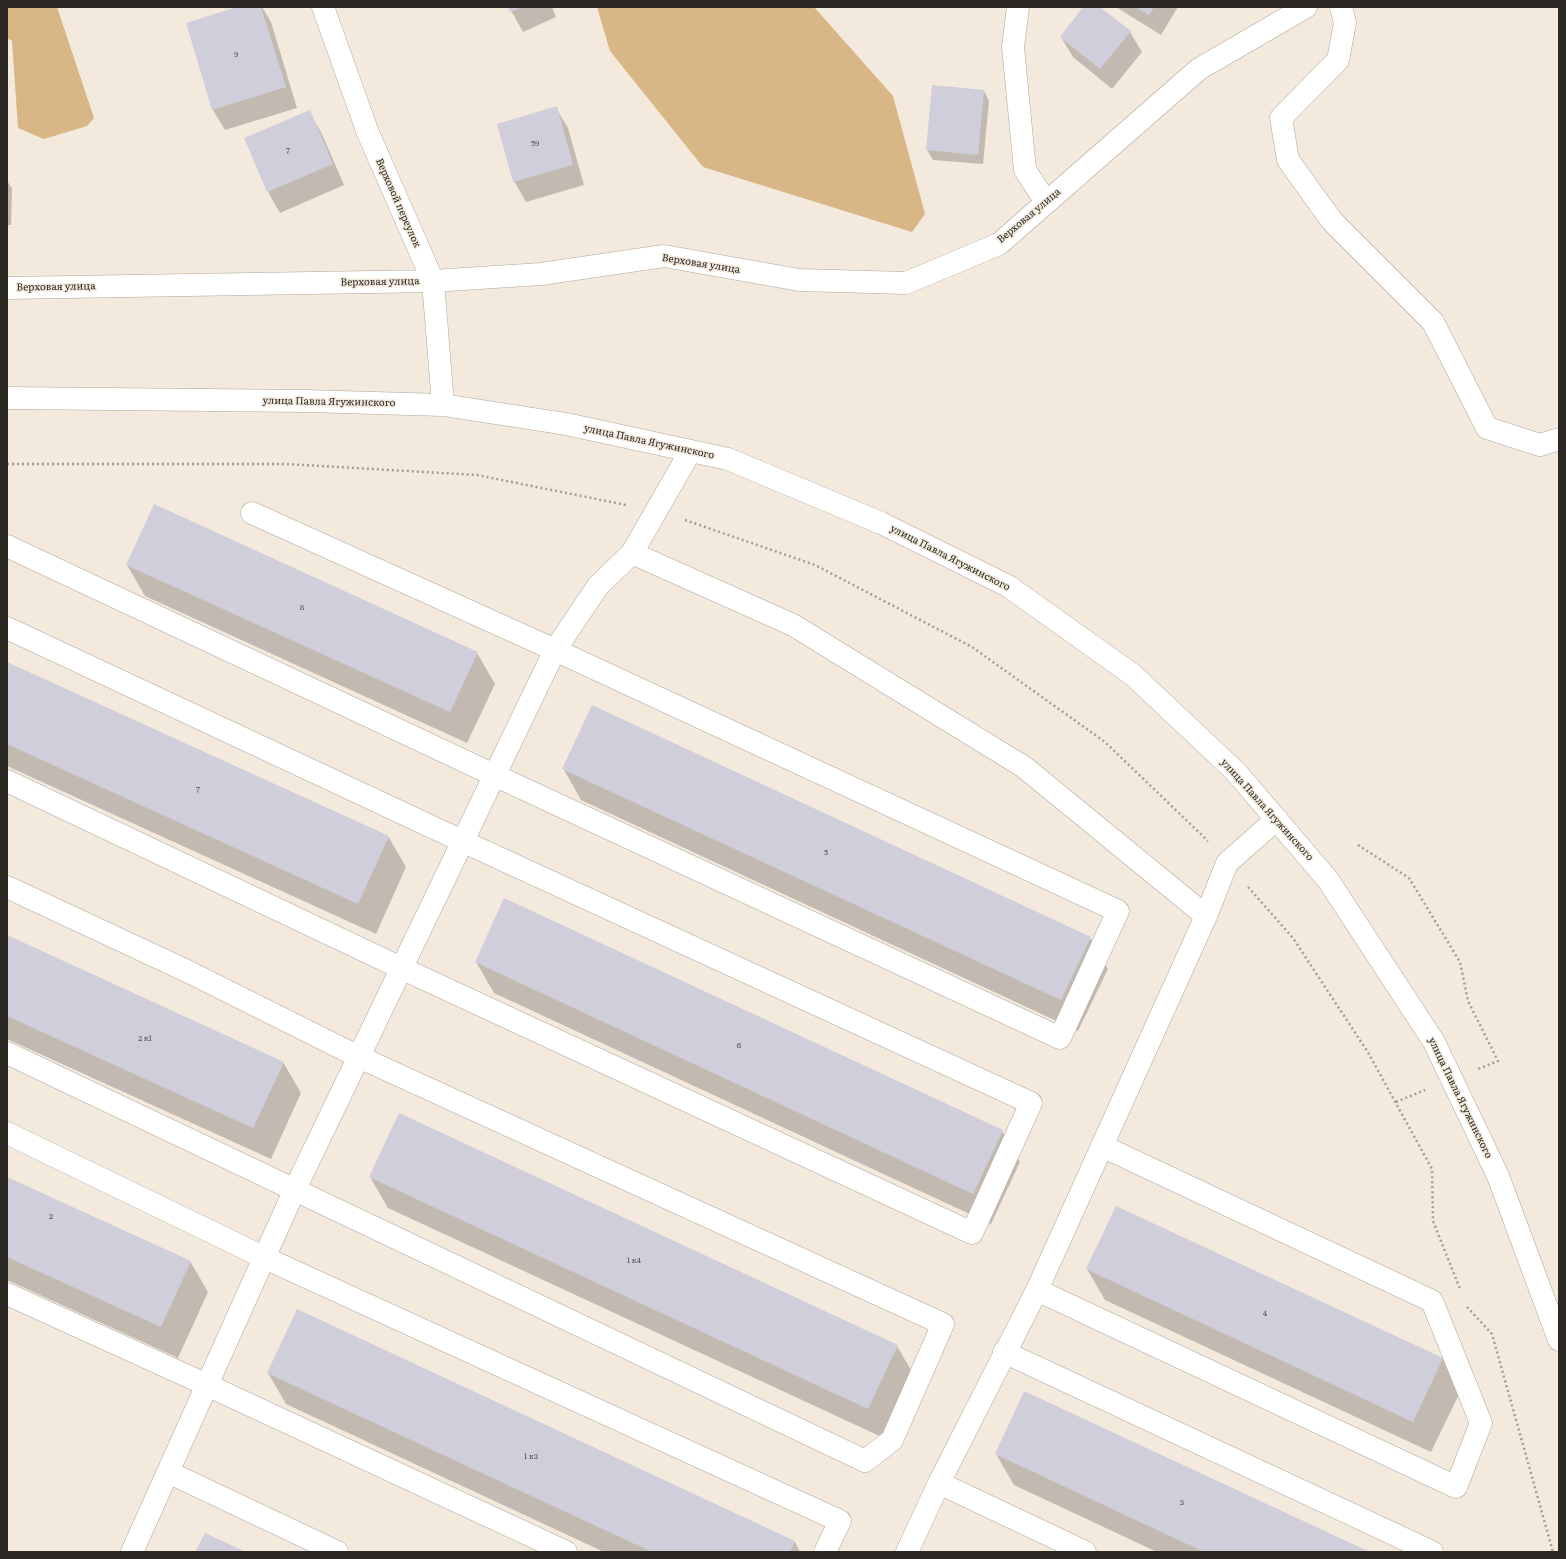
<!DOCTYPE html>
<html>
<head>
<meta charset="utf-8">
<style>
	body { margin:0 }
	#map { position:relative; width:1566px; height:1559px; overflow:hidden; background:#f3e9dd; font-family:Literata,serif }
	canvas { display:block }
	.frame { position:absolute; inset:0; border:8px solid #2b2823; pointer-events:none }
</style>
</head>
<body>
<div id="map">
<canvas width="1566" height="1559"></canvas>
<div class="frame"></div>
</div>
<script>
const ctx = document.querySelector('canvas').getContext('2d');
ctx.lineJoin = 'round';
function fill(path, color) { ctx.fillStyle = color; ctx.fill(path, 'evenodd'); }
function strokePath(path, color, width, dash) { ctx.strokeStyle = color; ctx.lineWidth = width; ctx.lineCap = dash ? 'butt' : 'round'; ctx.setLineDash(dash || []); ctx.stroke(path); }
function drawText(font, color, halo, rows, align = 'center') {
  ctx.font = font + ' Literata,serif'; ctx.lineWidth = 3; ctx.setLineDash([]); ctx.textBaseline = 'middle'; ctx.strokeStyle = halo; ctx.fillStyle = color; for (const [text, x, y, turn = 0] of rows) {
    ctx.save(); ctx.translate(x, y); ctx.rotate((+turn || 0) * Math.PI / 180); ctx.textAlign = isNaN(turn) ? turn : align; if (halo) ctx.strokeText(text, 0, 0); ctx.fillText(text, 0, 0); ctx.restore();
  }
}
const green = new Path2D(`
	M 7,7 L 57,7 L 94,118 L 87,126 L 44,139 L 18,128 L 12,41 L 7,38 Z
	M 597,7 L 814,7 L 893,96 L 925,214 L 912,232 L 703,167 L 610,51 Z`);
const shadow = new Path2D(`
	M 241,7 L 262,7 L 271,22 L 297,108 L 225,130 L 213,110 Z
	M 509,7 L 552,7 L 556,17 L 523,32 Z
	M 1084,7 L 1099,7 L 1130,32 L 1142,52 L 1112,89 L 1073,57 L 1061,37 Z
	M 1116,7 L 1178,7 L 1161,35 Z
	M 984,91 L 989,101 L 983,164 L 933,160 L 927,150 Z
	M 556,108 L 568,128 L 584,185 L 526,202 L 514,181 Z
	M 309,112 L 321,132 L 344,185 L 280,213 L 268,192 L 245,139 Z
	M 7,181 L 12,188 L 11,225 L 7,225 Z
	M 127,565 L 477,653 L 495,684 L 467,743 L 145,596 Z
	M 7,663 L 388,836 L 406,867 L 376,934 L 7,766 Z
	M 563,768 L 1090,938 L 1108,969 L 1078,1031 L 581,800 Z
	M 7,936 L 283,1062 L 301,1093 L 271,1159 L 7,1039 Z
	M 476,962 L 1002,1131 L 1020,1162 L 991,1224 L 494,993 Z
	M 370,1177 L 897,1346 L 915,1377 L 886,1439 L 388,1208 Z
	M 7,1178 L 190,1261 L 208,1292 L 178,1358 L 7,1280 Z
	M 1087,1269 L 1443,1359 L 1461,1390 L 1431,1452 L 1105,1300 Z
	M 268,1373 L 795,1542 L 800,1552 L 604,1552 L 286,1404 Z
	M 996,1454 L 1368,1552 L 1157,1552 L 1014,1485 Z`);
const building = new Path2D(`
	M 237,7 L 261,7 L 286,87 L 212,110 L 186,23 Z
	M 508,7 L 522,7 L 510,12 Z
	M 1083,7 L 1100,7 L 1131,31 L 1100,69 L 1060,37 Z
	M 1136,7 L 1154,7 L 1149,15 Z
	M 932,85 L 984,90 L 978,155 L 926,150 Z
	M 557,106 L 573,165 L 513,182 L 497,124 Z
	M 310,110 L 333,164 L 267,192 L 244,138 Z
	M 154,504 L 478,652 L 450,712 L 126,565 Z
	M 7,662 L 389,836 L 358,904 L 7,744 Z
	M 592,705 L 1091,937 L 1061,1000 L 562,769 Z
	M 504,898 L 1003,1130 L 973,1194 L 475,962 Z
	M 7,935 L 284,1062 L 253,1128 L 7,1016 Z
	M 399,1113 L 898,1345 L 868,1409 L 369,1177 Z
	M 7,1177 L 191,1261 L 161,1327 L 7,1257 Z
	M 1116,1206 L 1443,1358 L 1413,1422 L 1086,1269 Z
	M 297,1309 L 795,1541 L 790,1552 L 652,1552 L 267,1373 Z
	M 1024,1391 L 1370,1552 L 1204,1552 L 995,1454 Z
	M 205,1533 L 246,1552 L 195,1552 Z`);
const path = new Path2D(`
	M 7,464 L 286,464 L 477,475 L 626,505
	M 685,520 L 815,565 L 972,647 L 1105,742 L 1208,841
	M 1358,845 L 1409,878 L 1460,962 L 1468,1001 L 1498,1061 L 1478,1069
	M 1248,887 L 1293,938 L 1369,1054 L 1432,1169 L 1433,1221 L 1460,1289
	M 1396,1102 L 1425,1090
	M 1467,1307 L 1492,1334 L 1553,1552`);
const minor = new Path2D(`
	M 323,7 L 368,133 L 433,281 L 443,405
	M 1018,7 L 1013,47 L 1025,170 L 1046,202
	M 1341,7 L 1345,23 L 1338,60 L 1281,118 L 1288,160 L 1332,221 L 1433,322 L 1487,428 L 1540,445 L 1559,439
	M 7,288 L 433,281 L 541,274 L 664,256 L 799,280 L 906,283 L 999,244 L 1199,69 L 1306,7
	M 7,398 L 307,401 L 443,405 L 566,424 L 728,459 L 881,523 L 1008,586 L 1133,675 L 1236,772 L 1328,880 L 1434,1042 L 1498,1176 L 1559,1340
	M 7,546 L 494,775 L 1060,1038 L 1118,911 L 555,650 L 252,513
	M 632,553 L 690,452
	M 7,628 L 462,841 L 1031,1103 L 972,1233 L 401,968 L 7,781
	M 7,887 L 189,972 L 359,1057 L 943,1324 L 892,1440 L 865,1461 L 7,1053
	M 7,1133 L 265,1258 L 840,1521 L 825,1552
	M 1037,1290 L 1456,1487 L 1481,1423 L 1432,1301 L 1102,1146
	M 7,1294 L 207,1385 L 566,1552
	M 1004,1352 L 1432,1552
	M 168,1472 L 337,1552
	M 939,1483 L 1085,1552
	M 132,1552 L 295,1189 L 555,650 L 598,586 L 632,553 L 793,625 L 1024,767 L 1206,916
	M 907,1552 L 939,1483 L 1037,1290 L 1206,916 L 1227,863 L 1277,819`);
const numberNames = [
	["9",236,55],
	["59",535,144],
	["7",288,151],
	["8",302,608],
	["7",198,790],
	["5",826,853],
	["2 к1",145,1039],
	["6",739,1046],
	["2",51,1217],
	["1 к4",634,1261],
	["4",1265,1314],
	["1 к3",531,1457],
	["3",1182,1503]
];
const streetNames = [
	["Верховой переулок",398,203,66],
	["Верховая улица",1029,216,-40],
	["Верховая улица",701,264,9],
	["Верховая улица",380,282,-1],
	["Верховая улица",56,287,-1],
	["улица Павла Ягужинского",329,402,1],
	["улица Павла Ягужинского",649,442,12],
	["улица Павла Ягужинского",950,558,27],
	["улица Павла Ягужинского",1267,810,48],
	["улица Павла Ягужинского",1460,1098,64]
];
fill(green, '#d8b685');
fill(shadow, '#0003');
fill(building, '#d1cedc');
strokePath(minor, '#afa69a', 23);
strokePath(path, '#a39c92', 2.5, [2, 3]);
strokePath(minor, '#fff', 22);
drawText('8px', '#545251', null, numberNames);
drawText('10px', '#2b2823', '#f3e9dd', streetNames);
</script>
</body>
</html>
